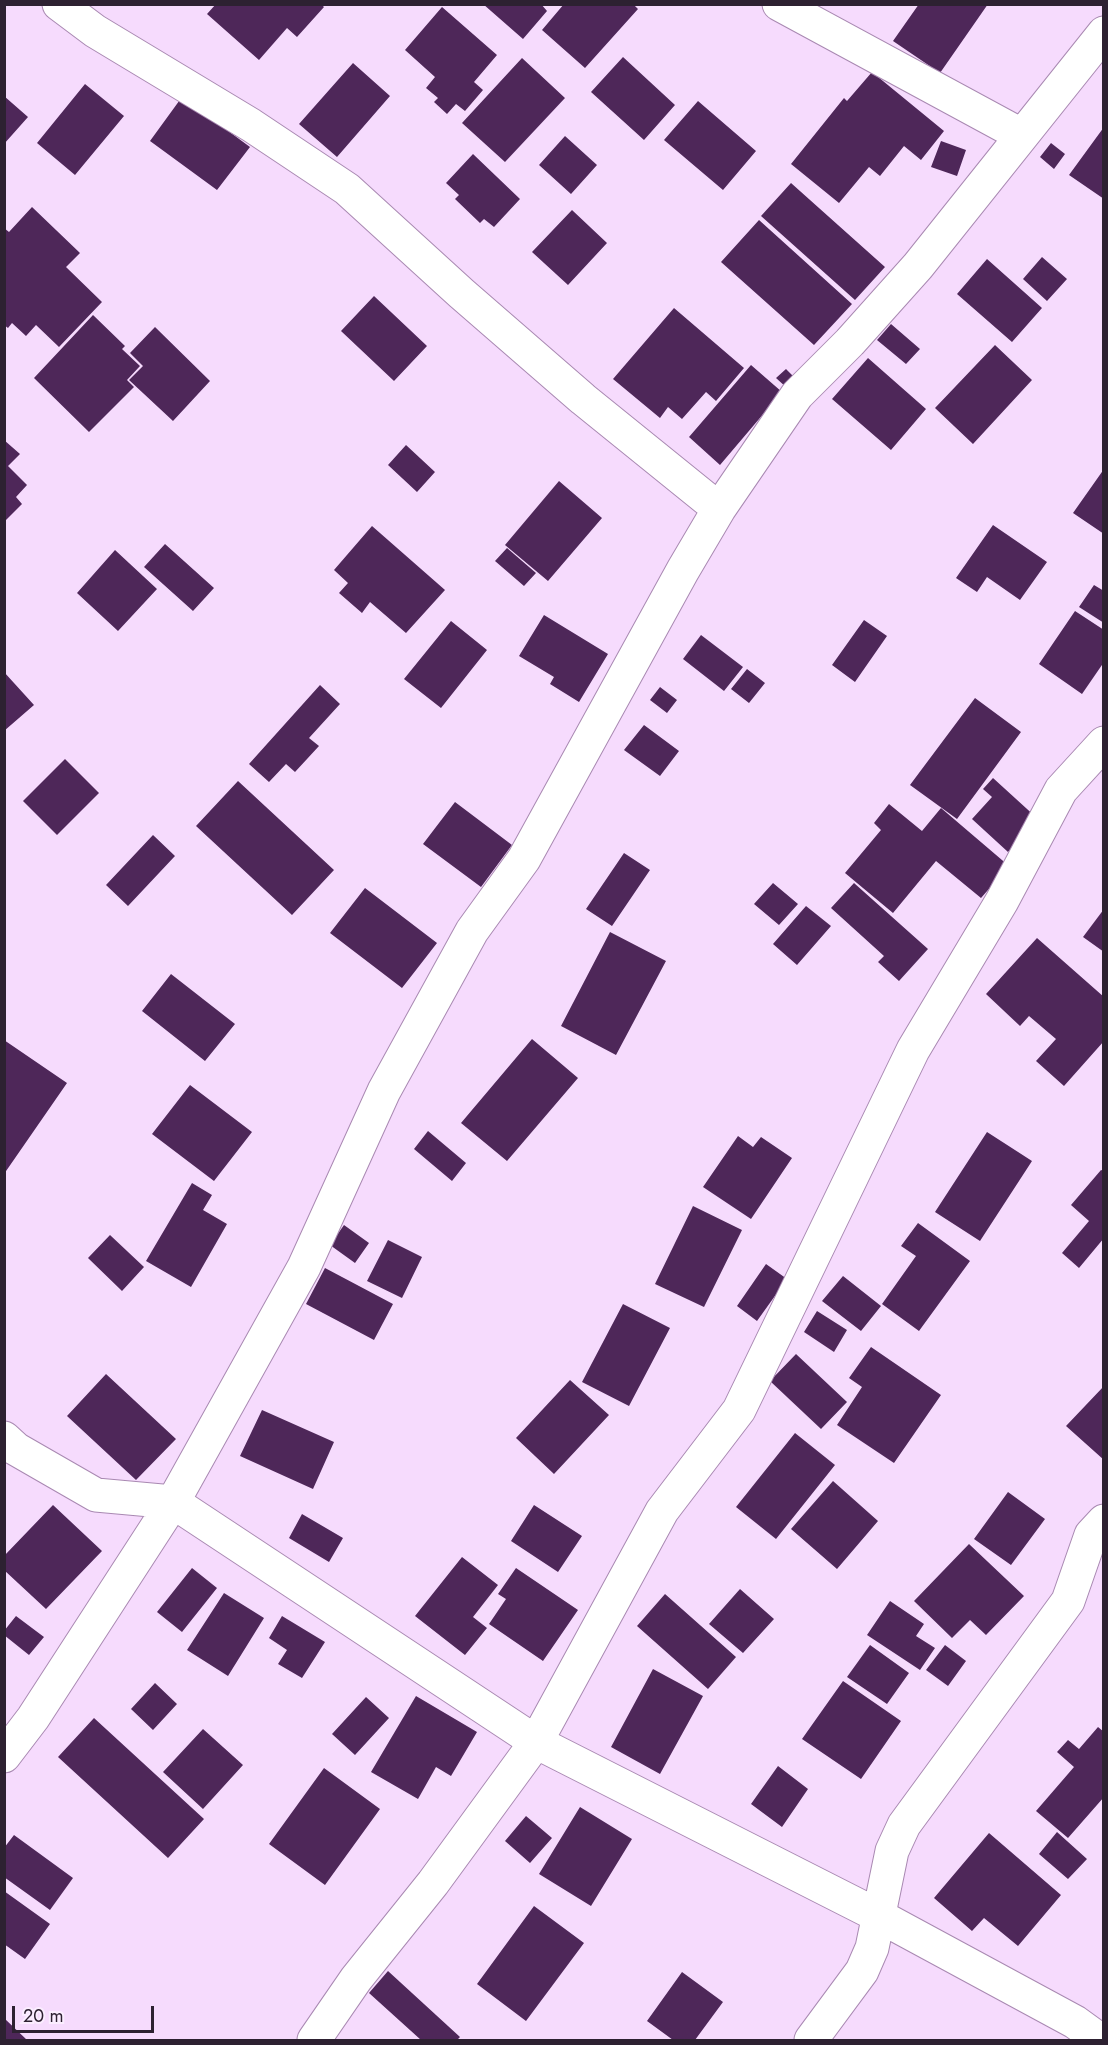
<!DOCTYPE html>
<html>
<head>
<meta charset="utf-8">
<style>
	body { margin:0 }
	#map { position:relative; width:1108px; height:2045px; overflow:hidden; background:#f6dbfd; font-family:Jost,sans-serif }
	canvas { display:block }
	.frame { position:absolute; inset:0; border:6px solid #2d2131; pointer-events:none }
	.scale { position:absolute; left:12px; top:2006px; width:142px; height:27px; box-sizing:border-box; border:3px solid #2d2131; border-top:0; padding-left:8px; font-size:18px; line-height:21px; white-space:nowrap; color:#2d2131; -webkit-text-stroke:4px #fbedff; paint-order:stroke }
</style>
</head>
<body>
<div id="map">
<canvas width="1108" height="2045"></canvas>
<div class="frame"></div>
<div class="scale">20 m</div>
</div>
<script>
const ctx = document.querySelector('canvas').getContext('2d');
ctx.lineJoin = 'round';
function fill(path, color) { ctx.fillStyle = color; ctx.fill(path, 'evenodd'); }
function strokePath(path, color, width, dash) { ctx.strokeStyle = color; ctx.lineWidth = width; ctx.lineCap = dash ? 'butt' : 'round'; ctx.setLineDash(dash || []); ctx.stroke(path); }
const building = new Path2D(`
	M 216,4 L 321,4 L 324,7 L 297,37 L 287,28 L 259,60 L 207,14 Z
	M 483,4 L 541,4 L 547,11 L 523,39 Z
	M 564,4 L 633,4 L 638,9 L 585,68 L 542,30 Z
	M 919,4 L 988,4 L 940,73 L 893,41 Z
	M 442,7 L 497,55 L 474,82 L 483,90 L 465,111 L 456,104 L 447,114 L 434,102 L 438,98 L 426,88 L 435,77 L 405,50 Z
	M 623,57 L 675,105 L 644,140 L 591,92 Z
	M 522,58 L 565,98 L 505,162 L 462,123 Z
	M 353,63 L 390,96 L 337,157 L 299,124 Z
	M 872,72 L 944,131 L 921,160 L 904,146 L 880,176 L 869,167 L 839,203 L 791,164 L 844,98 L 847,101 Z
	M 85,84 L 124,116 L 75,175 L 37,143 Z
	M 4,96 L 28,117 L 4,144 Z
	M 182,97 L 250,147 L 217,190 L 150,141 Z
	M 698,101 L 756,151 L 723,190 L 664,140 Z
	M 1104,127 L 1104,199 L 1069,175 Z
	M 565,136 L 597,165 L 571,194 L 539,165 Z
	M 941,141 L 966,150 L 957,176 L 931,167 Z
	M 1051,143 L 1065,154 L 1054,169 L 1040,157 Z
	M 473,154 L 520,199 L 494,227 L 484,219 L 480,223 L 455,199 L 459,195 L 446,183 Z
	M 791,183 L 885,267 L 855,300 L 761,216 Z
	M 32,207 L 80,253 L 66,267 L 102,302 L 59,347 L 36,325 L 26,336 L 12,323 L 8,328 L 4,325 L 4,228 L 9,232 Z
	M 572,210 L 607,243 L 568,285 L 532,252 Z
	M 759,220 L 852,304 L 814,345 L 721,262 Z
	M 1042,257 L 1067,279 L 1047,301 L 1023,279 Z
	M 987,259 L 1042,308 L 1012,342 L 957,294 Z
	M 374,296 L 427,346 L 394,381 L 341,331 Z
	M 674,308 L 744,368 L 716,401 L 706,392 L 682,419 L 668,407 L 660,418 L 613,379 Z
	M 93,315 L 125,346 L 122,349 L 140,366 L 127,380 L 134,387 L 89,432 L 34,378 Z
	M 891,324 L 920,349 L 906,364 L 877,340 Z
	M 155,327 L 210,381 L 173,421 L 129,380 L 143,366 L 130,353 Z
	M 995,345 L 1032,380 L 973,444 L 935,408 Z
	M 868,358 L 926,409 L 891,450 L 832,399 Z
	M 751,365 L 782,392 L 720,465 L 689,437 Z
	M 786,369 L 796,379 L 787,388 L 776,378 Z
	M 4,440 L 20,454 L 8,466 L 27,485 L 16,497 L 22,504 L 4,522 Z
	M 406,445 L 435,472 L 417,492 L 388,465 Z
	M 1104,469 L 1104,534 L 1073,513 Z
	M 559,481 L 602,518 L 548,581 L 505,545 Z
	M 993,525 L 1047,562 L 1020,600 L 987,577 L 977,592 L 956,578 Z
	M 372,526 L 445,590 L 406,633 L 370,602 L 362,613 L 339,593 L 348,583 L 334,570 Z
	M 165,544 L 214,588 L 193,611 L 144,567 Z
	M 507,548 L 536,573 L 524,586 L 495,561 Z
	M 115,550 L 157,589 L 118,631 L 77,593 Z
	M 1094,585 L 1104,591 L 1104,623 L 1079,607 Z
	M 1075,611 L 1104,630 L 1104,662 L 1082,694 L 1039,664 Z
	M 544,615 L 608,654 L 579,702 L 550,684 L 554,677 L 519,656 Z
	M 864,620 L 887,636 L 855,682 L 832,665 Z
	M 451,621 L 487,650 L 441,708 L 404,679 Z
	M 701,635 L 743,667 L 724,691 L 683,659 Z
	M 747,669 L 765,683 L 749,703 L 731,689 Z
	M 4,672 L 34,705 L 4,731 Z
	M 320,685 L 340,704 L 309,738 L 319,746 L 295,772 L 286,764 L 269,782 L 249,764 Z
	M 660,687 L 677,700 L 667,713 L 650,700 Z
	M 975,698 L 1021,732 L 957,819 L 910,785 Z
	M 644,725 L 679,751 L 660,776 L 624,750 Z
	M 65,759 L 99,793 L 57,835 L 23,801 Z
	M 993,778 L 1038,819 L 1008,852 L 972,819 L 992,797 L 983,789 Z
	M 238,781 L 334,870 L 292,915 L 196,826 Z
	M 455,802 L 512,845 L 481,887 L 423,844 Z
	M 889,804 L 922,831 L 941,808 L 1009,866 L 981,898 L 936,861 L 893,913 L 845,873 L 881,830 L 874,823 Z
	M 153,835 L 175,856 L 128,906 L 106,885 Z
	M 624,853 L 650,870 L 612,926 L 586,909 Z
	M 773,883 L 798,904 L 779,925 L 754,904 Z
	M 854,883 L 928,949 L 899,981 L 878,962 L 884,956 L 831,908 Z
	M 365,888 L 437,943 L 402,988 L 330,933 Z
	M 806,906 L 831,926 L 797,965 L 773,944 Z
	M 1104,909 L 1104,952 L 1083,937 Z
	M 610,932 L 666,961 L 616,1055 L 561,1026 Z
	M 1037,938 L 1104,997 L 1104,1041 L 1064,1086 L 1036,1061 L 1056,1039 L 1029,1016 L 1020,1026 L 986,994 Z
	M 171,974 L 235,1024 L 205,1061 L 142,1011 Z
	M 532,1039 L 578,1078 L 507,1161 L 461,1123 Z
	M 4,1040 L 67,1083 L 4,1174 Z
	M 190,1085 L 252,1132 L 214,1181 L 152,1134 Z
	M 428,1131 L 466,1163 L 452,1181 L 414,1149 Z
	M 987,1132 L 1032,1161 L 980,1241 L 935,1212 Z
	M 738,1136 L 753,1147 L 761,1137 L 792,1158 L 751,1219 L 703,1187 Z
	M 1101,1170 L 1104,1171 L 1104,1238 L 1079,1268 L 1062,1253 L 1089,1221 L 1071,1205 Z
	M 192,1183 L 212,1195 L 203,1210 L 227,1224 L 191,1287 L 146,1261 Z
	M 693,1206 L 742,1230 L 704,1307 L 655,1284 Z
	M 918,1223 L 970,1261 L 919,1331 L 882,1304 L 916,1256 L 901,1246 Z
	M 344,1225 L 369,1243 L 355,1263 L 330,1245 Z
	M 110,1235 L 144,1267 L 122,1291 L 88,1258 Z
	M 388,1240 L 422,1257 L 402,1298 L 367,1281 Z
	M 766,1264 L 787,1279 L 757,1321 L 737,1306 Z
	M 325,1268 L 393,1304 L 374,1340 L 306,1304 Z
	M 843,1276 L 881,1306 L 861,1331 L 822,1301 Z
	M 623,1304 L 670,1328 L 629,1406 L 582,1382 Z
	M 817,1311 L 847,1330 L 834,1352 L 804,1332 Z
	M 871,1347 L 941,1395 L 894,1463 L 837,1425 L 862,1387 L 849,1378 Z
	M 796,1354 L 847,1402 L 821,1429 L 770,1381 Z
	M 106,1374 L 176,1439 L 136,1480 L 67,1416 Z
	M 570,1380 L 609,1415 L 554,1474 L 516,1438 Z
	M 1104,1386 L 1104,1460 L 1066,1426 Z
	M 262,1410 L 334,1442 L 313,1489 L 240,1456 Z
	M 795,1433 L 835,1465 L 776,1539 L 736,1507 Z
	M 833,1481 L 878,1521 L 837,1569 L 791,1529 Z
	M 1008,1492 L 1045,1519 L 1011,1565 L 974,1539 Z
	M 53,1505 L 102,1551 L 46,1609 L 4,1570 L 4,1556 Z
	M 534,1505 L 582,1536 L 558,1572 L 511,1541 Z
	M 302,1514 L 343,1538 L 329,1562 L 289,1538 Z
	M 969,1544 L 1024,1596 L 986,1635 L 970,1620 L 952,1638 L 914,1601 Z
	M 462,1557 L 498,1585 L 473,1617 L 487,1628 L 465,1655 L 415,1616 Z
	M 192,1568 L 217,1588 L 182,1632 L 157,1612 Z
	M 516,1568 L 578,1610 L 543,1661 L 489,1624 L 506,1599 L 498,1594 Z
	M 740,1589 L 774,1619 L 743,1653 L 709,1624 Z
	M 224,1593 L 264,1618 L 228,1676 L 187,1650 Z
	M 665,1594 L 736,1657 L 708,1689 L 637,1626 Z
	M 890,1601 L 924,1624 L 916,1636 L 935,1648 L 920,1670 L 867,1635 Z
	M 16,1616 L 44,1637 L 29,1655 L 4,1635 L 4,1631 Z
	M 282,1616 L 325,1642 L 302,1678 L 278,1664 L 287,1650 L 269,1638 Z
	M 870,1645 L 909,1673 L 887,1704 L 847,1677 Z
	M 945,1645 L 966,1661 L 948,1686 L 926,1670 Z
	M 653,1669 L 703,1696 L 660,1774 L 611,1747 Z
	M 843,1681 L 901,1721 L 861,1779 L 802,1739 Z
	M 155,1683 L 177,1704 L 153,1730 L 131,1709 Z
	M 416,1696 L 477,1732 L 451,1776 L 436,1767 L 418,1799 L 371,1772 Z
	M 366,1697 L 389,1718 L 355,1755 L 332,1734 Z
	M 94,1718 L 204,1819 L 168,1858 L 58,1757 Z
	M 1098,1727 L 1104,1732 L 1104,1797 L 1068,1838 L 1036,1811 L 1074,1767 L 1057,1752 L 1068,1740 L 1079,1749 Z
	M 203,1729 L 243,1765 L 203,1809 L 163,1772 Z
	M 778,1766 L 808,1789 L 782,1827 L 751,1804 Z
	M 324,1768 L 380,1809 L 325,1885 L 269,1844 Z
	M 580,1807 L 632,1839 L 591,1906 L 539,1874 Z
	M 526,1816 L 552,1838 L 530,1863 L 505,1841 Z
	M 1057,1832 L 1087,1859 L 1068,1879 L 1039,1854 Z
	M 989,1833 L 1061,1895 L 1018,1946 L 984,1918 L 972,1931 L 934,1898 Z
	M 14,1835 L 73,1878 L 50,1910 L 4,1877 L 4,1848 Z
	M 4,1891 L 50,1924 L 25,1959 L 4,1944 Z
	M 534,1906 L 584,1943 L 526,2021 L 477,1984 Z
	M 388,1971 L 460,2037 L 457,2040 L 421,2040 L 369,1993 Z
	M 682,1972 L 723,2002 L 695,2040 L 673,2040 L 647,2021 Z
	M 4,2018 L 27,2040 L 4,2040 Z`);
const street = new Path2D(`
	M 59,4 L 95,31 L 251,125 L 347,189 L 461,293 L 583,399 L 719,509
	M 779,4 L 1021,135
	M 4,1438 L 16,1449 L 96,1495 L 173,1502 L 536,1742 L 879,1916 L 1075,2022 L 1100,2040
	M 4,1756 L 33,1718 L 173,1502 L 304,1267 L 384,1091 L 472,931 L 524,859 L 683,570 L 719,509 L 797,395 L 850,342 L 918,266 L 1104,33
	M 314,2040 L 356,1979 L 433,1883 L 536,1742 L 662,1511 L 739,1410 L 913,1050 L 1002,901 L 1061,790 L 1104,743
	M 811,2040 L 862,1971 L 872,1948 L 892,1851 L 904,1825 L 1068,1601 L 1091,1535 L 1104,1521`);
fill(building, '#4e2759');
strokePath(street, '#a989b2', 35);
strokePath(street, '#fff', 33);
</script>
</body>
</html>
